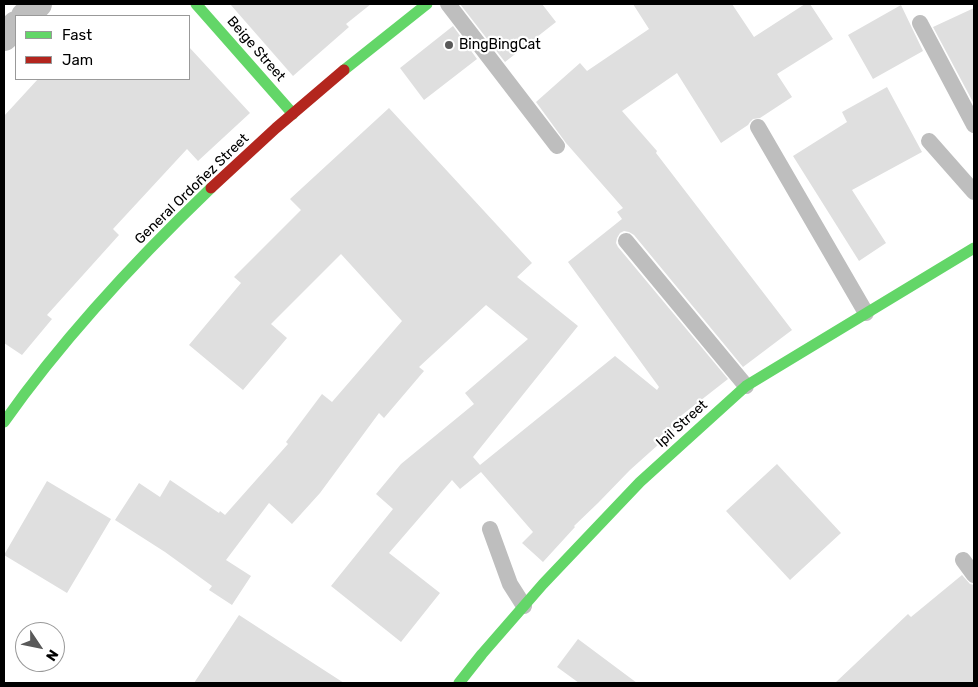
<!DOCTYPE html>
<html>
<head>
<meta charset="utf-8">
<style>
	body { margin:0 }
	#map { position:relative; width:978px; height:687px; overflow:hidden; background:#fff; font-family:Rubik,sans-serif }
	canvas { display:block }
	.frame { position:absolute; inset:0; border:5px solid #000; pointer-events:none }
	.legend { position:absolute; left:15px; top:15px; width:175px; height:65px; box-sizing:border-box; background:#fff; border:1px solid #999; margin:0; padding:6px 9px; list-style:none; font-size:15px; color:#000 }
	.legend li { display:flex; align-items:center; gap:10px; height:25px }
	.legend b { width:25px; border:1px solid #999 }
	.north { position:absolute; left:15px; top:622px; width:50px; height:50px; box-sizing:border-box; background:#fff; border:1px solid #999; border-radius:50%; rotate:124deg; font-size:14px; font-weight:700; line-height:20px; text-align:center; color:#000 }
	.north::after { content:''; display:block; margin:auto; width:18px; height:22px; background:#595959; clip-path:polygon(50% 0,100% 100%,50% 72%,0 100%) }
</style>
</head>
<body>
<div id="map">
<canvas width="978" height="687"></canvas>
<div class="frame"></div>
<ul class="legend">
<li><b style="height:6px;background:#63d668"></b>Fast</li>
<li><b style="height:6px;background:#b3261e"></b>Jam</li>
</ul>
<div class="north">N</div>
</div>
<script>
const ctx = document.querySelector('canvas').getContext('2d');
ctx.lineJoin = 'round';
function fill(path, color) { ctx.fillStyle = color; ctx.fill(path, 'evenodd'); }
function strokePath(path, color, width, dash) { ctx.strokeStyle = color; ctx.lineWidth = width; ctx.lineCap = dash ? 'butt' : 'round'; ctx.setLineDash(dash || []); ctx.stroke(path); }
function drawText(font, color, halo, rows, align = 'center') {
  ctx.font = font + ' Rubik,sans-serif'; ctx.lineWidth = 4.5; ctx.setLineDash([]); ctx.textBaseline = 'middle'; ctx.strokeStyle = halo; ctx.fillStyle = color; for (const [text, x, y, turn = 0] of rows) {
    ctx.save(); ctx.translate(x, y); ctx.rotate((+turn || 0) * Math.PI / 180); ctx.textAlign = isNaN(turn) ? turn : align; if (halo) ctx.strokeText(text, 0, 0); ctx.fillText(text, 0, 0); ctx.restore();
  }
}
const building = new Path2D(`
	M 230,4 L 371,4 L 346,24 L 349,27 L 293,76 Z
	M 460,4 L 542,4 L 556,22 L 505,62 Z
	M 633,4 L 732,4 L 754,37 L 805,4 L 810,4 L 833,39 L 777,74 L 792,97 L 760,118 L 753,119 L 750,122 L 748,125 L 721,143 L 677,73 L 622,111 L 657,151 L 656,153 L 792,330 L 743,367 L 634,235 L 629,232 L 624,231 L 620,233 L 617,238 L 616,243 L 618,247 L 728,379 L 673,422 L 678,427 L 630,470 L 598,503 L 574,526 L 575,527 L 543,562 L 522,543 L 533,532 L 481,472 L 460,489 L 452,480 L 389,553 L 440,593 L 401,642 L 331,586 L 393,509 L 376,494 L 401,464 L 474,404 L 465,393 L 528,339 L 486,305 L 419,367 L 424,371 L 384,418 L 379,413 L 320,493 L 292,524 L 269,503 L 226,560 L 251,576 L 232,605 L 209,590 L 212,586 L 165,552 L 115,520 L 139,483 L 160,497 L 170,480 L 219,513 L 220,511 L 225,515 L 288,444 L 286,442 L 322,394 L 332,402 L 402,321 L 341,254 L 271,324 L 287,338 L 243,390 L 189,345 L 241,283 L 234,277 L 301,210 L 290,199 L 389,108 L 532,263 L 517,277 L 578,326 L 473,457 L 480,465 L 615,356 L 657,390 L 659,387 L 568,262 L 622,219 L 617,212 L 623,208 L 566,143 L 536,102 L 580,63 L 587,71 L 649,29 Z
	M 901,5 L 923,51 L 873,79 L 848,35 Z
	M 974,8 L 974,104 L 933,27 Z
	M 453,26 L 477,59 L 424,100 L 400,68 Z
	M 189,47 L 250,113 L 198,161 L 187,149 L 113,229 L 119,235 L 47,315 L 52,319 L 22,355 L 4,343 L 4,116 L 38,79 L 189,79 Z
	M 887,87 L 922,152 L 852,190 L 886,243 L 859,261 L 793,156 L 847,122 L 842,112 Z
	M 777,464 L 841,533 L 790,580 L 726,511 Z
	M 47,481 L 111,519 L 67,593 L 4,555 Z
	M 962,575 L 970,584 L 974,585 L 974,683 L 835,683 L 908,614 L 911,617 Z
	M 239,615 L 279,641 L 344,683 L 194,683 Z
	M 578,639 L 637,683 L 579,683 L 557,667 Z`);
const lane = new Path2D(`
	M 448,4 L 557,146
	M 920,23 L 974,125
	M 758,127 L 866,313
	M 929,141 L 974,192
	M 626,241 L 746,386
	M 490,529 L 510,584 L 524,606
	M 963,560 L 974,575`);
const street = new Path2D(`
	M 25,16 L 38,4
	M 4,37 L 16,25`);
const fast = new Path2D(`
	M 196,4 L 293,114
	M 344,70 L 427,4
	M 4,422 C 64,337 136,260 211,188
	M 459,683 L 482,654 L 543,584 L 640,482 L 746,386 L 974,248`);
const jam = new Path2D(`
	M 211,188 L 276,128 L 344,70`);
const markers = [
	[449,45,5,"#595959"]
];
const poiNames = [
	["BingBingCat",459,45]
];
const streetNames = [
	["Beige Street",256,49,49],
	["General Ordoñez Street",192,189,-44],
	["Ipil Street",682,424,-42]
];
fill(building, '#dfdfdf');
strokePath(lane, '#bebebe', 16);
strokePath(street, '#bebebe', 28);
strokePath(fast, '#63d668', 11);
strokePath(jam, '#b3261e', 11);
for (const [x, y, r, color] of markers) { const dot = new Path2D(); dot.arc(x, y, r, 0, 2 * Math.PI); ctx.fillStyle = color; ctx.fill(dot); strokePath(dot, '#fff', 2); }
drawText('14px', '#000', '#fff', poiNames, 'left');
drawText('14px', '#000', '#fff', streetNames);
</script>
</body>
</html>
